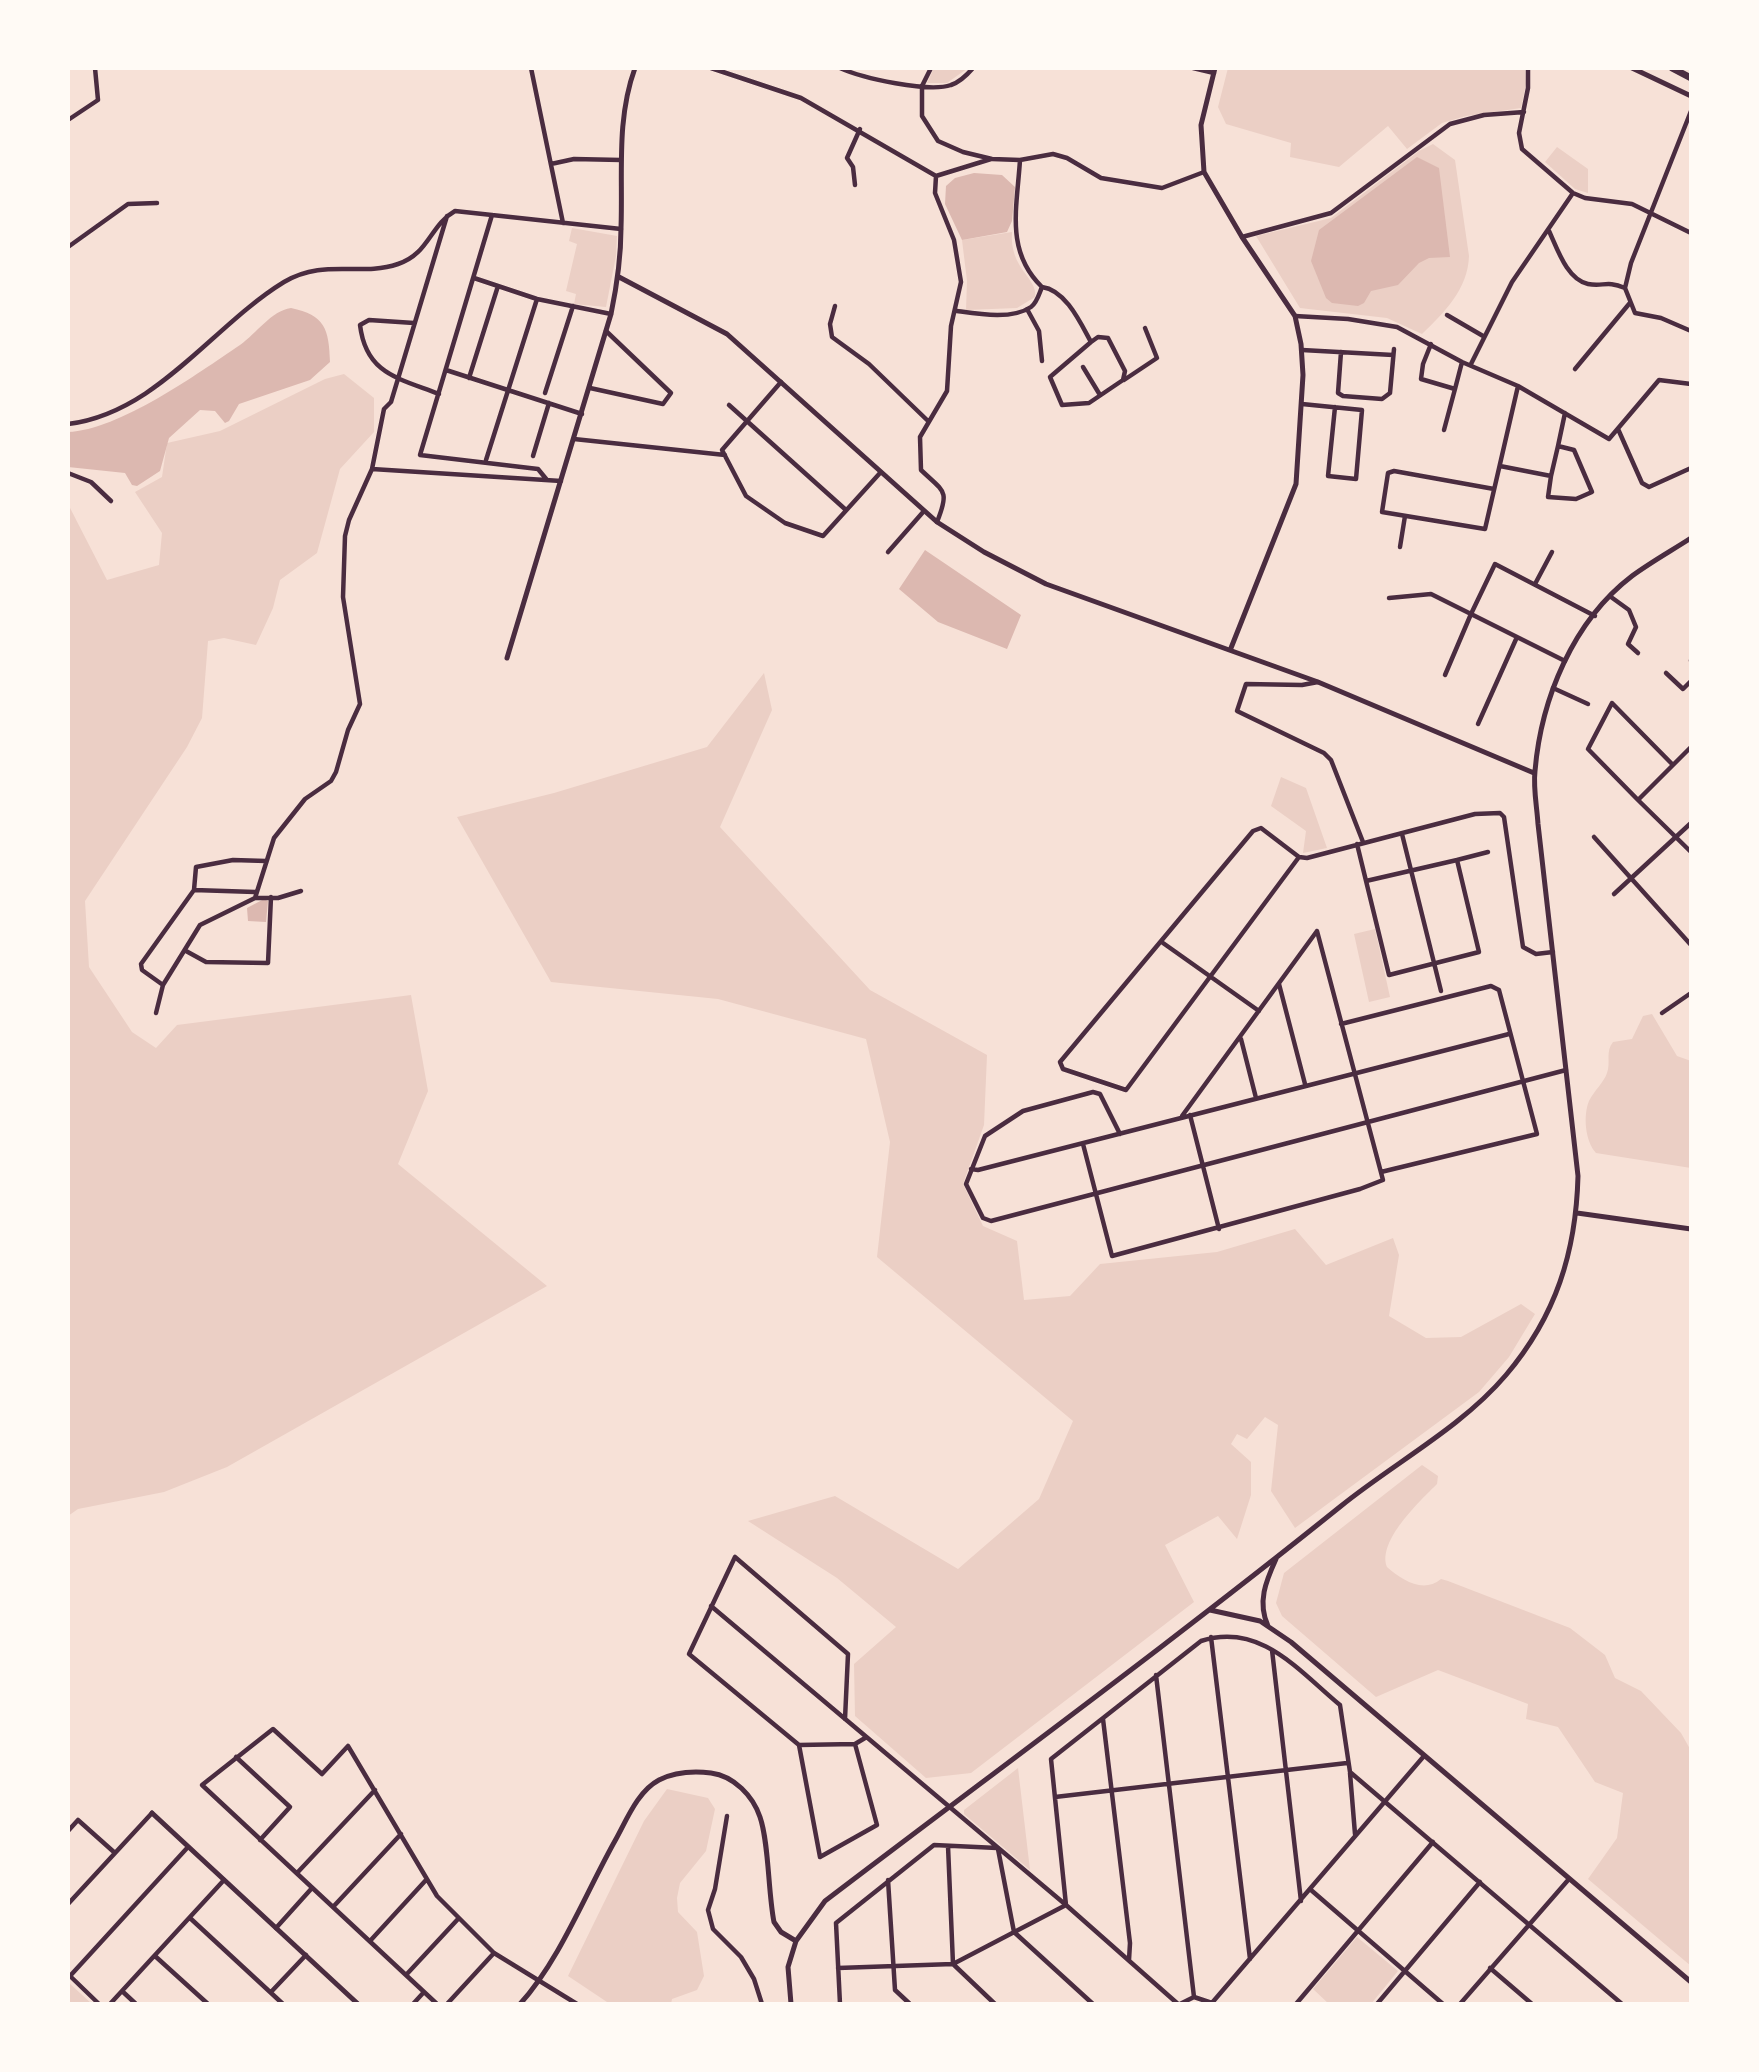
<!DOCTYPE html>
<html>
<head>
<meta charset="utf-8">
<style>
	body { margin:0 }
	#map { position:relative; width:1759px; height:2072px; overflow:hidden; background:#f7e1d7; font-family:Raleway,sans-serif }
	canvas { display:block }
	.frame { position:absolute; inset:0; border:70px solid #fffaf5; pointer-events:none }
</style>
</head>
<body>
<div id="map">
<canvas width="1759" height="2072"></canvas>
<div class="frame"></div>
</div>
<script>
const ctx = document.querySelector('canvas').getContext('2d');
ctx.lineJoin = 'round';
function fill(path, color) { ctx.fillStyle = color; ctx.fill(path, 'evenodd'); }
function strokePath(path, color, width, dash) { ctx.strokeStyle = color; ctx.lineWidth = width; ctx.lineCap = dash ? 'butt' : 'round'; ctx.setLineDash(dash || []); ctx.stroke(path); }
const green = new Path2D(`
	M 934,68 L 968,68 L 947,83 L 927,83 Z
	M 1228,68 L 1525,68 L 1526,84 L 1521,108 L 1466,116 L 1442,123 L 1407,149 L 1388,126 L 1339,167 L 1290,157 L 1291,143 L 1226,124 L 1218,107 Z
	M 1433,144 L 1455,160 L 1469,256 C 1468,289 1444,313 1422,334 L 1387,318 L 1300,308 L 1256,236 L 1331,218 L 1419,151 Z
	M 1557,147 L 1588,169 L 1588,193 L 1575,189 L 1545,162 Z
	M 572,228 L 617,236 L 616,256 L 606,307 L 574,304 L 576,294 L 566,291 L 577,244 L 569,241 Z
	M 1012,232 C 1009,269 1038,278 1035,297 L 1017,308 L 966,310 L 967,281 L 962,240 Z
	M 344,374 L 374,398 L 374,432 L 340,469 L 317,553 L 280,580 L 273,608 L 256,645 L 224,638 L 208,641 L 202,718 L 187,747 L 85,901 L 89,967 L 132,1032 L 156,1048 L 177,1025 L 411,995 L 428,1091 L 398,1164 L 547,1286 L 227,1467 L 164,1492 L 78,1509 L 68,1516 L 68,504 L 107,580 L 159,565 L 162,533 L 135,492 L 162,477 L 167,443 L 220,431 L 325,379 Z
	M 764,673 L 772,710 L 720,827 L 870,990 L 987,1055 L 984,1125 L 963,1184 L 983,1226 L 1017,1241 L 1024,1300 L 1070,1296 L 1100,1264 L 1217,1252 L 1295,1229 L 1326,1265 L 1393,1238 L 1399,1255 L 1389,1316 L 1426,1338 L 1461,1337 L 1521,1304 L 1535,1314 L 1509,1357 L 1479,1392 L 1295,1528 L 1271,1491 L 1278,1425 L 1265,1417 L 1247,1439 L 1237,1434 L 1231,1444 L 1251,1462 L 1251,1495 L 1237,1539 L 1218,1516 L 1165,1545 L 1194,1602 L 971,1773 L 926,1778 L 855,1716 L 854,1664 L 896,1627 L 837,1578 L 748,1521 L 835,1496 L 958,1569 L 1039,1499 L 1073,1421 L 877,1257 L 890,1142 L 866,1039 L 718,999 L 551,982 L 457,817 L 554,793 L 707,747 Z
	M 1281,777 L 1306,788 L 1327,848 L 1303,853 L 1306,831 L 1271,806 Z
	M 1375,929 L 1390,997 L 1369,1002 L 1354,934 Z
	M 1652,1014 L 1677,1056 L 1691,1061 L 1691,1168 L 1596,1153 C 1585,1141 1583,1115 1589,1101 C 1594,1091 1604,1082 1607,1073 C 1611,1062 1605,1052 1613,1042 L 1632,1039 L 1643,1016 Z
	M 1422,1465 L 1438,1476 L 1437,1484 C 1420,1501 1377,1541 1387,1567 C 1402,1580 1423,1594 1441,1579 L 1448,1581 L 1570,1628 L 1605,1655 L 1615,1678 L 1641,1691 L 1681,1733 L 1690,1749 L 1691,1966 L 1588,1879 L 1617,1838 L 1623,1793 L 1595,1782 L 1558,1727 L 1526,1719 L 1528,1704 L 1438,1670 L 1376,1697 L 1282,1616 L 1276,1603 L 1284,1573 Z
	M 1018,1768 L 1030,1870 L 964,1814 L 964,1810 Z
	M 667,1789 L 708,1798 L 715,1809 L 706,1851 L 680,1883 L 677,1898 L 678,1912 L 697,1932 L 704,1976 L 697,1990 L 672,1999 L 671,2004 L 610,2004 L 568,1976 L 644,1821 Z
	M 1357,1937 L 1398,1971 L 1371,2004 L 1329,2004 L 1313,1989 Z
	M 68,1982 L 92,2004 L 68,2004 Z`);
const water = new Path2D(`
	M 1417,157 L 1439,168 L 1450,257 L 1429,258 L 1419,263 L 1398,285 L 1371,291 L 1364,303 L 1358,306 L 1332,303 L 1326,298 L 1311,261 L 1319,230 Z
	M 974,173 L 1002,175 L 1015,187 L 1012,221 L 1007,232 L 962,240 L 945,204 L 946,186 L 955,178 Z
	M 291,308 C 325,315 329,329 330,362 L 310,380 L 239,404 L 229,421 L 225,423 L 215,411 L 200,410 L 169,438 L 160,471 L 137,486 L 132,485 L 125,473 L 68,467 L 68,432 C 119,430 197,374 240,345 C 257,333 271,311 291,308 Z
	M 925,550 L 1021,615 L 1007,649 L 938,622 L 899,589 Z
	M 264,899 L 268,901 L 266,922 L 248,921 L 247,908 Z`);
const minor = new Path2D(`
	M 531,68 L 563,223
	M 711,68 L 801,98 L 936,176 L 991,159
	M 840,68 C 862,78 929,93 951,85 C 960,82 967,75 973,68
	M 931,68 L 922,86 L 922,116 L 938,141 L 963,152 L 992,159 L 1020,160 L 1053,154 L 1067,158 L 1101,178 L 1162,188 L 1204,172
	M 1193,68 L 1214,73
	M 1528,68 L 1528,88 L 1519,133 L 1522,149 L 1573,193 L 1585,198 L 1632,204 L 1691,233
	M 1691,111 L 1631,263 L 1625,288 L 1635,313 L 1661,318 L 1691,331
	M 68,120 L 98,100 L 95,68
	M 1020,160 C 1017,208 1005,251 1042,287 C 1066,290 1081,324 1091,342 L 1098,337 L 1108,338 L 1125,371 L 1123,380 L 1089,403 L 1062,405 L 1050,377 L 1091,342
	M 551,164 L 574,159 L 621,160
	M 936,176 L 935,193 L 954,240 L 961,282 L 951,326 L 947,391 L 920,437 L 921,470 C 944,492 950,490 937,522
	M 855,185 L 853,167 L 847,158 L 860,129
	M 492,215 L 420,455 L 538,469 L 547,480
	M 1549,231 C 1557,248 1567,280 1588,284 C 1604,287 1606,280 1625,288
	M 1242,237 L 1331,213 L 1450,124 L 1484,115 L 1524,112
	M 68,247 L 128,204 L 157,203
	M 474,278 L 537,299 L 611,314
	M 835,306 L 830,324 L 832,337 L 869,364 L 927,420
	M 1027,309 L 1039,331 L 1042,361
	M 957,311 C 978,314 1012,320 1031,307 C 1037,303 1039,294 1042,287
	M 1447,315 L 1483,336
	M 1295,316 L 1348,319 L 1397,327 L 1462,362 L 1518,386 L 1609,439 L 1659,380 L 1691,384
	M 414,323 L 369,320 L 360,325 C 366,374 398,378 439,394
	M 1431,344 L 1423,364 L 1421,379 L 1455,389 L 1462,362
	M 1302,350 L 1393,355
	M 1341,352 L 1338,393 L 1343,396 L 1382,399 L 1390,393 L 1394,349
	M 1471,364 L 1512,282 L 1573,193
	M 1083,367 L 1100,395
	M 1575,369 L 1629,304
	M 446,370 L 582,414
	M 469,378 L 498,286
	M 1124,380 L 1157,358 L 1145,328
	M 781,382 L 722,450 L 746,496 L 785,523 L 823,536 L 880,473
	M 590,388 L 663,404 L 671,393 L 606,331
	M 545,393 L 573,306
	M 1302,404 L 1362,410 L 1356,479 L 1328,476 L 1335,407
	M 729,405 L 846,510
	M 68,424 C 157,413 212,326 284,282 C 324,258 360,277 398,264 C 429,254 430,225 455,211 L 621,229
	M 1618,429 L 1642,483 L 1649,487 L 1691,468
	M 1444,430 L 1455,389
	M 574,439 L 725,455
	M 1558,446 L 1565,413
	M 533,456 L 549,403
	M 486,460 L 537,299
	M 1500,466 L 1551,476 L 1548,497 L 1576,499 L 1592,492 L 1574,450 L 1558,446 L 1551,476
	M 372,469 L 561,481
	M 68,473 L 91,482 L 111,501
	M 1494,489 L 1394,471 L 1388,473 L 1382,512 L 1485,529 L 1518,386
	M 1400,547 L 1405,516
	M 888,552 L 924,511
	M 1535,584 L 1552,552
	M 1611,597 L 1629,610 L 1636,627 L 1628,644 L 1638,653
	M 1389,598 L 1431,594 L 1471,614 L 1445,675
	M 1691,660 L 1691,661
	M 1565,661 L 1471,614 L 1495,564 L 1595,616
	M 1666,673 L 1683,689 L 1691,681
	M 1318,682 L 1302,685 L 1246,684 L 1237,711 L 1324,753 L 1331,760 L 1363,842
	M 1553,688 L 1588,704
	M 1478,724 L 1517,637
	M 1691,747 L 1638,800 L 1691,852
	M 1638,800 L 1588,749 L 1612,703 L 1673,765
	M 1402,834 L 1441,991
	M 1594,837 L 1691,945
	M 1357,844 L 1389,975 L 1479,952 L 1457,860 L 1366,881
	M 1299,857 L 1126,1090 L 1063,1069 L 1060,1062 L 1253,831 L 1261,828 L 1299,857 L 1307,858 L 1475,814 L 1500,813 L 1504,817 L 1523,947 L 1536,954 L 1553,952
	M 1457,860 L 1488,852
	M 194,890 L 141,964 L 142,970 L 163,985 L 200,925 L 255,898 L 274,838 L 305,799 L 331,781 L 336,772 L 348,730 L 360,704 L 343,597 L 345,536 L 349,520 L 372,469 L 384,409 L 391,402 L 447,216
	M 255,892 L 194,890 L 196,867 L 233,860 L 266,861
	M 1614,894 L 1691,823
	M 255,898 L 278,898 L 301,891
	M 1163,943 L 1259,1011
	M 186,951 L 206,962 L 268,963 L 271,897
	M 1279,984 L 1305,1084
	M 156,1013 L 163,985
	M 1662,1013 L 1691,993
	M 1341,1024 L 1491,986 L 1499,990 L 1537,1134 L 1381,1172
	M 1241,1039 L 1256,1098
	M 1190,1115 L 1219,1229
	M 1120,1134 L 1100,1094 L 1093,1092 L 1023,1111 L 985,1136 L 966,1184 L 983,1218 L 991,1221 L 1566,1070
	M 1083,1144 L 1112,1256 L 1360,1189 L 1383,1180 L 1317,931 L 1182,1116
	M 971,1169 L 978,1170 L 1509,1034
	M 711,1606 L 1066,1905 L 1178,2004
	M 1211,1637 L 1250,1959
	M 1272,1650 L 1301,1901
	M 1156,1675 L 1194,1997
	M 845,1719 L 848,1654 L 735,1557 L 689,1654 L 799,1745 L 820,1857 L 877,1825 L 855,1744 L 865,1738
	M 1103,1719 L 1130,1943 L 1129,1960
	M 799,1745 L 855,1744
	M 236,1757 L 290,1807 L 260,1840
	M 1350,1773 L 1355,1834
	M 1055,1797 L 1347,1763
	M 727,1816 L 715,1889 L 708,1910 L 713,1929 L 741,1957 L 754,1979 L 762,2004
	M 68,1831 L 78,1820 L 115,1853
	M 948,1846 L 953,1964 L 995,2004
	M 998,1849 L 1014,1932 L 1093,2004
	M 297,1873 L 375,1790
	M 888,1880 L 895,1990 L 910,2004
	M 1311,1890 L 1443,2004
	M 68,1904 L 152,1813
	M 1066,1905 L 1051,1759 L 1201,1641 C 1260,1622 1298,1670 1340,1705 L 1350,1772 L 1622,2004
	M 333,1907 L 401,1834
	M 190,1918 L 283,2004
	M 276,1928 L 312,1888
	M 370,1941 L 426,1880
	M 155,1956 L 208,2004
	M 838,1968 L 953,1964 L 1066,1905
	M 1490,1968 L 1532,2004
	M 69,1975 L 99,2004
	M 406,1975 L 458,1919
	M 70,1976 L 188,1847
	M 122,1991 L 136,2004
	M 271,1992 L 306,1955
	M 110,2004 L 224,1880
	M 413,2004 L 424,1992
	M 437,2004 L 202,1785 L 273,1729 L 322,1774 L 348,1746 L 437,1896 L 494,1953 L 577,2004
	M 447,2004 L 494,1953
	M 840,2004 L 836,1923 L 934,1845 L 997,1848
	M 1180,2004 L 1194,1997 L 1212,2003
	M 1211,2004 L 1424,1756
	M 1296,2004 L 1433,1842
	M 1377,2004 L 1480,1882
	M 1460,2004 L 1569,1879`);
const tertiary = new Path2D(`
	M 1215,68 L 1201,125 L 1204,172 L 1242,237 L 1295,316 L 1301,344 L 1303,375 L 1296,484 L 1231,648
	M 1632,68 L 1691,96
	M 619,277 L 727,334 L 937,522 L 984,552 L 1046,584 L 1318,682 L 1534,773
	M 507,658 L 611,314 C 617,285 621,257 621,228 C 623,174 616,120 635,68
	M 1577,1213 L 1691,1229
	M 1210,1610 L 1260,1621 L 1291,1642 L 1691,1982
	M 1268,1626 C 1257,1602 1266,1581 1276,1559
	M 152,1813 L 358,2004
	M 796,1941 L 825,1901 C 997,1770 1172,1642 1341,1506 C 1394,1463 1461,1428 1506,1375 C 1556,1316 1576,1252 1578,1176 L 1538,824 C 1537,807 1533,788 1535,771 C 1541,699 1573,621 1632,576 C 1651,562 1671,551 1691,538
	M 520,2004 C 560,1960 586,1892 616,1839 C 627,1819 638,1791 659,1780 C 675,1772 694,1771 711,1773 C 734,1776 753,1796 760,1817 C 769,1843 768,1892 774,1922 L 781,1932 L 796,1941 L 788,1967 L 791,2004`);
const trunk = new Path2D(`
	M 1672,68 L 1691,78`);
fill(green, '#ebcfc5');
fill(water, '#dcb8b0');
strokePath(minor, '#4a2c40', 4.5);
strokePath(tertiary, '#4a2c40', 5);
strokePath(trunk, '#4a2c40', 7);
</script>
</body>
</html>
